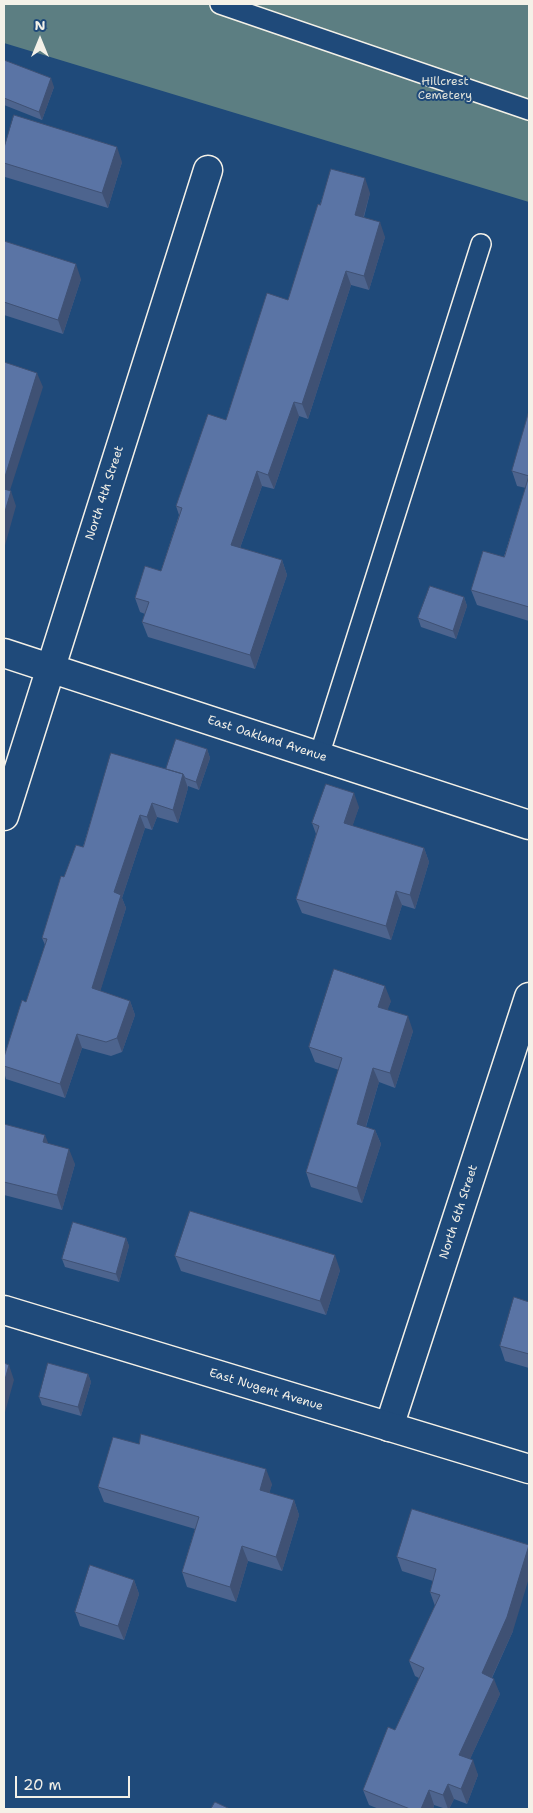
<!DOCTYPE html>
<html>
<head>
<meta charset="utf-8">
<style>
	body { margin:0 }
	#map { position:relative; width:533px; height:1813px; overflow:hidden; background:#1f4a7a; font-family:"Shantell Sans",sans-serif }
	canvas { display:block }
	.frame { position:absolute; inset:0; border:5px solid #f4f1e8; pointer-events:none }
	.north { position:absolute; left:15px; top:15px; width:50px; height:50px; -webkit-text-stroke:4px #1f4a7a; paint-order:stroke; rotate:0deg; font-size:14px; font-weight:700; line-height:20px; text-align:center; color:#f4f1e8 }
	.north::after { content:''; display:block; margin:auto; width:18px; height:22px; background:#f4f1e8; clip-path:polygon(50% 0,100% 100%,50% 72%,0 100%) }
	.scale { position:absolute; left:15px; top:1776px; width:115px; height:22px; box-sizing:border-box; border:2px solid #f4f1e8; border-top:0; padding-left:6px; font-size:15px; line-height:18px; white-space:nowrap; color:#f4f1e8; -webkit-text-stroke:4px #1f4a7a; paint-order:stroke }
</style>
</head>
<body>
<div id="map">
<canvas width="533" height="1813"></canvas>
<div class="frame"></div>
<div class="north">N</div>
<div class="scale">20 m</div>
</div>
<script>
const ctx = document.querySelector('canvas').getContext('2d');
ctx.lineJoin = 'round';
function fill(path, color) { ctx.fillStyle = color; ctx.fill(path, 'evenodd'); }
function strokePath(path, color, width, dash) { ctx.strokeStyle = color; ctx.lineWidth = width; ctx.lineCap = dash ? 'butt' : 'round'; ctx.setLineDash(dash || []); ctx.stroke(path); }
function drawText(font, color, halo, rows, align = 'center') {
  ctx.font = font + ' "Shantell Sans",sans-serif'; ctx.lineWidth = 4; ctx.setLineDash([]); ctx.textBaseline = 'middle'; ctx.strokeStyle = halo; ctx.fillStyle = color; for (const [text, x, y, turn = 0] of rows) {
    ctx.save(); ctx.translate(x, y); ctx.rotate((+turn || 0) * Math.PI / 180); ctx.textAlign = isNaN(turn) ? turn : align; if (halo) ctx.strokeText(text, 0, 0); ctx.fillText(text, 0, 0); ctx.restore();
  }
}
const green = new Path2D(`
	M 4,4 L 529,4 L 529,202 L 4,43 Z`);
const service = new Path2D(`
	M 220,4 L 529,110
	M 319,756 L 481,244`);
const minor = new Path2D(`
	M 4,653 L 529,825
	M 4,816 L 208,170
	M 389,1427 L 529,997`);
const tertiary = new Path2D(`
	M 4,1310 L 529,1469`);
const wall = new Path2D(`
	M 4,60 L 54,87 L 42,120 L 4,105 Z
	M 4,148 L 122,162 L 108,208 L 5,177 L 4,173 Z
	M 370,193 L 364,217 L 385,237 L 369,290 L 351,285 L 308,419 L 299,416 L 274,489 L 262,486 L 240,548 L 282,560 L 287,575 L 255,669 L 148,637 L 142,622 L 145,614 L 140,612 L 135,598 L 161,571 L 179,515 L 176,506 L 226,420 L 288,300 L 320,205 Z
	M 4,241 L 81,279 L 63,334 L 4,315 Z
	M 529,411 L 529,621 L 477,605 L 471,590 L 504,557 L 526,488 L 517,486 L 512,471 Z
	M 464,597 L 467,606 L 456,639 L 421,627 L 418,618 Z
	M 207,749 L 210,758 L 199,790 L 188,786 L 188,788 L 178,823 L 157,817 L 152,830 L 145,828 L 122,898 L 126,908 L 100,991 L 130,1001 L 135,1015 L 122,1052 L 111,1056 L 82,1048 L 65,1098 L 6,1079 L 4,1072 L 4,1057 L 26,1002 L 45,945 L 42,938 L 64,877 L 83,847 L 166,769 Z
	M 359,807 L 352,826 L 424,848 L 429,862 L 415,909 L 402,905 L 391,940 L 302,913 L 296,899 L 316,834 L 312,823 Z
	M 391,1001 L 387,1010 L 413,1031 L 395,1088 L 379,1082 L 366,1127 L 375,1130 L 381,1144 L 362,1203 L 311,1187 L 306,1172 L 339,1070 L 315,1062 L 309,1047 Z
	M 4,1124 L 48,1144 L 75,1164 L 62,1210 L 4,1195 Z
	M 126,1238 L 129,1246 L 119,1282 L 65,1267 L 62,1259 Z
	M 175,1256 L 340,1270 L 326,1315 L 181,1271 Z
	M 529,1302 L 529,1368 L 505,1361 L 500,1346 Z
	M 88,1374 L 91,1382 L 81,1416 L 42,1405 L 39,1397 Z
	M 272,1484 L 269,1493 L 294,1500 L 299,1515 L 282,1571 L 248,1561 L 236,1602 L 187,1587 L 182,1572 L 195,1529 L 104,1502 L 98,1487 Z
	M 412,1509 L 513,1631 L 492,1678 L 500,1694 L 470,1759 L 478,1775 L 467,1804 L 454,1799 L 449,1809 L 446,1809 L 434,1805 L 433,1809 L 379,1809 L 369,1805 L 363,1790 L 395,1730 L 419,1678 L 415,1676 L 409,1661 L 435,1606 L 430,1592 L 433,1581 L 402,1571 L 397,1557 Z
	M 134,1580 L 139,1594 L 124,1640 L 80,1626 L 75,1612 Z`);
const shadedWall = new Path2D(`
	M 51,78 L 54,87 L 42,120 L 39,112 Z
	M 117,147 L 122,162 L 108,208 L 102,193 Z
	M 365,178 L 370,193 L 360,229 L 355,215 Z
	M 380,222 L 385,237 L 369,290 L 364,276 Z
	M 76,264 L 81,279 L 63,334 L 58,320 Z
	M 346,271 L 351,285 L 308,419 L 302,404 Z
	M 37,373 L 43,387 L 6,503 L 4,496 L 4,480 Z
	M 294,402 L 299,416 L 274,489 L 268,475 Z
	M 257,471 L 262,486 L 236,559 L 231,545 Z
	M 11,491 L 16,506 L 4,549 L 4,515 Z
	M 282,560 L 287,575 L 255,669 L 250,655 Z
	M 464,597 L 467,606 L 456,639 L 453,631 Z
	M 207,749 L 210,758 L 199,790 L 196,782 Z
	M 183,774 L 188,788 L 178,823 L 173,810 Z
	M 354,793 L 359,807 L 349,837 L 344,823 Z
	M 152,803 L 157,817 L 152,830 L 147,817 Z
	M 140,815 L 145,828 L 122,898 L 126,908 L 97,1002 L 92,988 L 114,892 Z
	M 424,848 L 429,862 L 415,909 L 410,895 Z
	M 396,891 L 402,905 L 391,940 L 386,926 Z
	M 385,986 L 391,1001 L 383,1022 L 378,1007 Z
	M 130,1001 L 135,1015 L 122,1052 L 117,1038 Z
	M 408,1016 L 413,1031 L 395,1088 L 390,1073 Z
	M 77,1034 L 82,1048 L 65,1098 L 60,1084 Z
	M 373,1068 L 379,1082 L 362,1139 L 357,1124 Z
	M 375,1130 L 381,1144 L 362,1203 L 357,1188 Z
	M 45,1135 L 51,1150 L 43,1142 Z
	M 69,1149 L 75,1164 L 62,1210 L 57,1195 Z
	M 126,1238 L 129,1246 L 119,1282 L 116,1274 Z
	M 335,1255 L 340,1270 L 326,1315 L 320,1301 Z
	M 9,1365 L 14,1380 L 4,1416 L 4,1383 Z
	M 88,1374 L 91,1382 L 81,1416 L 78,1407 Z
	M 266,1469 L 272,1484 L 266,1505 L 260,1490 Z
	M 294,1500 L 299,1515 L 282,1571 L 276,1557 Z
	M 242,1546 L 248,1561 L 236,1602 L 230,1587 Z
	M 529,1546 L 529,1578 L 513,1631 L 487,1688 L 482,1673 Z
	M 134,1580 L 139,1594 L 124,1640 L 118,1626 Z
	M 494,1679 L 500,1694 L 465,1770 L 459,1755 Z
	M 473,1760 L 478,1775 L 467,1804 L 461,1789 Z
	M 448,1784 L 454,1799 L 449,1809 L 448,1809 L 443,1795 Z
	M 429,1790 L 434,1805 L 433,1809 L 421,1809 Z`);
const building = new Path2D(`
	M 4,60 L 51,78 L 39,112 L 4,98 Z
	M 14,115 L 117,147 L 102,193 L 4,163 L 4,148 Z
	M 331,169 L 365,178 L 355,215 L 380,222 L 364,276 L 346,271 L 302,404 L 294,402 L 268,475 L 257,471 L 231,545 L 282,560 L 250,655 L 142,622 L 149,602 L 135,598 L 145,566 L 161,571 L 182,508 L 176,506 L 208,414 L 226,420 L 267,293 L 288,300 L 318,204 L 320,205 Z
	M 4,241 L 76,264 L 58,320 L 4,302 Z
	M 4,362 L 37,373 L 4,480 Z
	M 529,411 L 529,476 L 512,471 Z
	M 529,476 L 529,607 L 471,590 L 483,551 L 504,557 Z
	M 4,489 L 11,491 L 4,515 Z
	M 430,586 L 464,597 L 453,631 L 418,618 Z
	M 176,739 L 207,749 L 196,782 L 185,778 L 183,774 L 166,769 Z
	M 111,753 L 183,774 L 173,810 L 152,803 L 147,817 L 140,815 L 114,892 L 121,895 L 92,988 L 130,1001 L 117,1038 L 106,1042 L 77,1034 L 60,1084 L 4,1066 L 4,1057 L 22,1000 L 26,1002 L 47,939 L 42,938 L 61,876 L 64,877 L 76,845 L 83,847 Z
	M 326,784 L 354,793 L 344,823 L 424,848 L 410,895 L 396,891 L 386,926 L 296,899 L 319,826 L 312,823 Z
	M 334,969 L 385,986 L 378,1007 L 408,1016 L 390,1073 L 373,1068 L 357,1124 L 375,1130 L 357,1188 L 306,1172 L 342,1058 L 309,1047 Z
	M 4,1124 L 45,1135 L 43,1142 L 69,1149 L 57,1195 L 4,1182 Z
	M 190,1211 L 335,1255 L 320,1301 L 175,1256 Z
	M 73,1222 L 126,1238 L 116,1274 L 62,1259 Z
	M 514,1297 L 529,1302 L 529,1354 L 500,1346 Z
	M 4,1363 L 9,1365 L 4,1383 Z
	M 48,1363 L 88,1374 L 78,1407 L 39,1397 Z
	M 141,1434 L 266,1469 L 260,1490 L 294,1500 L 276,1557 L 242,1546 L 230,1587 L 182,1572 L 199,1517 L 98,1487 L 113,1437 L 139,1444 Z
	M 412,1509 L 529,1545 L 507,1617 L 482,1673 L 494,1679 L 459,1755 L 473,1760 L 461,1789 L 448,1784 L 443,1795 L 429,1790 L 421,1809 L 410,1809 L 363,1790 L 388,1727 L 395,1730 L 424,1668 L 409,1661 L 440,1595 L 430,1592 L 436,1569 L 397,1557 Z
	M 90,1565 L 134,1580 L 118,1626 L 75,1612 Z
	M 215,1802 L 230,1809 L 211,1809 Z`);
const parkNames = [
	["Hillcrest",445,82],
	["Cemetery",445,96]
];
const streetNames = [
	["North 4th Street",105,493,-72],
	["East Oakland Avenue",267,739,18],
	["North 6th Street",459,1212,-72],
	["East Nugent Avenue",266,1390,17]
];
fill(green, '#5c7e82');
strokePath(service, '#f4f1e8', 22);
strokePath(minor, '#f4f1e8', 31);
strokePath(tertiary, '#f4f1e8', 31);
strokePath(service, '#1f4a7a', 19);
strokePath(minor, '#1f4a7a', 28);
strokePath(tertiary, '#1f4a7a', 28);
fill(wall, '#4d648e');
fill(shadedWall, '#3f5174');
fill(building, '#5a74a5');
strokePath(building, '#3f5174', 1);
drawText('12px', '#dde0d9', '#1f4a7a', parkNames);
drawText('12px', '#f4f1e8', '#1f4a7a', streetNames);
</script>
</body>
</html>
